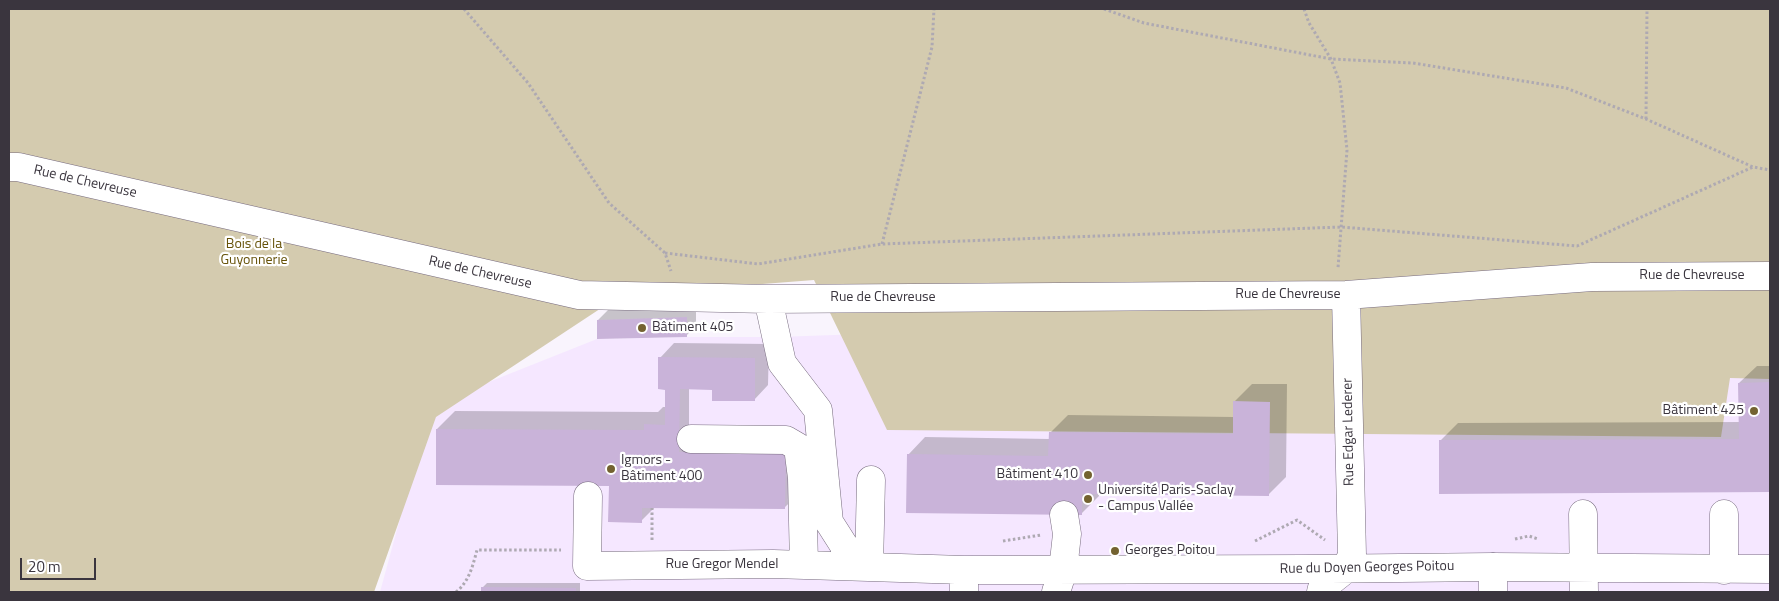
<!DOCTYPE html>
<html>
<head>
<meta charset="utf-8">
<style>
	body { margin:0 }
	#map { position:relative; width:1779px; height:601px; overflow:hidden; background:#f9f4fd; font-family:"Titillium Web",sans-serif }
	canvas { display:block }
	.frame { position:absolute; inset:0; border:10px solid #3a353e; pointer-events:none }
	.scale { position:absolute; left:20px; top:558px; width:76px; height:22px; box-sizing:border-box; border:2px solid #3a353e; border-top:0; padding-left:6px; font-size:15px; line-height:18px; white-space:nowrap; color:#3a353e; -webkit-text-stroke:4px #fff; paint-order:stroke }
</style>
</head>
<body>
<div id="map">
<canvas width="1779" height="601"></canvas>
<div class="frame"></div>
<div class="scale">20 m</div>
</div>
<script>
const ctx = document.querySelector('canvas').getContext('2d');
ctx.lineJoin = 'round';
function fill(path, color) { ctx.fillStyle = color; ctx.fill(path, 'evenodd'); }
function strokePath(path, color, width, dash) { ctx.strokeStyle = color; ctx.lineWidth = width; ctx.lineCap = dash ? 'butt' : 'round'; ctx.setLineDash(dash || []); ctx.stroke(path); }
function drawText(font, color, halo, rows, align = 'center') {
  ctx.font = font + ' "Titillium Web",sans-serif'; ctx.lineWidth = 4.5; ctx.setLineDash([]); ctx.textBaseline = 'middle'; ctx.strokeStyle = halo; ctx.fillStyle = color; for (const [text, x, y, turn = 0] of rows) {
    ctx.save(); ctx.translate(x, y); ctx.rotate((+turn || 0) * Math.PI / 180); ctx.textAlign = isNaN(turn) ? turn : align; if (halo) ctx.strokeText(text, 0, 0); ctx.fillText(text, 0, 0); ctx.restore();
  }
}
const built = new Path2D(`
	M 1770,308 L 1770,592 L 380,592 L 431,405 L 597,339 L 687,337 L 777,337 L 1323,318 Z`);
const green = new Path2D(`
	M 9,9 L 1770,9 L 1770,379 L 1730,378 L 1721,437 L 887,430 L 814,280 L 621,295 L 436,417 L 374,592 L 9,592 Z`);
const shadow = new Path2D(`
	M 696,308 L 696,325 L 687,335 L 598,320 L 608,310 Z
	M 674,343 L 769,344 L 768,385 L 754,400 L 714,389 L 689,388 L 689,435 L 803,436 L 803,490 L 785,507 L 656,506 L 641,521 L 610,484 L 437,429 L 455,411 L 658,412 L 663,407 L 667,407 L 667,390 L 660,358 Z
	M 1757,366 L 1770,366 L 1770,491 L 1440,492 L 1440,441 L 1458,423 L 1740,422 L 1739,383 Z
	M 1252,384 L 1287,384 L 1286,477 L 1268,495 L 1099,493 L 1099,496 L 1081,514 L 908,455 L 925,437 L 1050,439 L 1050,433 L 1068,415 L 1234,417 L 1234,402 Z
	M 487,583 L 580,583 L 580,592 L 482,592 L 482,588 Z`);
const building = new Path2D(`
	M 687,317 L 687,337 L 597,339 L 597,320 Z
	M 658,357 L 755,358 L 755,401 L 712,401 L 712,390 L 680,389 L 679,452 L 786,453 L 785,509 L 642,508 L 642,523 L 608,522 L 609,486 L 436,485 L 436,429 L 644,430 L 644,424 L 665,425 L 665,390 L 658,389 Z
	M 1770,382 L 1770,492 L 1439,494 L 1439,440 L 1739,439 L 1738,383 Z
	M 1233,401 L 1270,402 L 1269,496 L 1082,494 L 1082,515 L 906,513 L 907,454 L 1048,456 L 1049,432 L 1233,434 Z
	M 481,587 L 576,588 L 576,592 L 481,592 Z`);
const path = new Path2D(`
	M 464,9 L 528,83 L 609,203 L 665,253 L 671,271
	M 1104,9 L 1144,23 L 1331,59 L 1413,63 L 1566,88 L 1646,119 L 1753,167 L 1770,170
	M 1304,9 L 1309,23 L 1331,59 L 1340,83 L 1347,150 L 1338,268
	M 1646,119 L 1647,9
	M 882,244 L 932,47 L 934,9
	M 665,253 L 758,264 L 882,244 L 1341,227 L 1577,246 L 1753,167
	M 1515,539 L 1529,536 L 1538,539
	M 652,540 L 652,508
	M 1003,541 L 1041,535
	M 1255,541 L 1297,520 L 1325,540
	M 456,592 C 469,582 473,565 477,550 L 561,550`);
const minor = new Path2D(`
	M 9,167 L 18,167 L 579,295 L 768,299 L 1346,295 L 1592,277 L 1770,276
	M 768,299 L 782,363 L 818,410 L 829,522 L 857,566
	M 691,439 L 786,440 L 798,447 L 802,478 L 804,565
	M 588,496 L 587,566 L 773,564 L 964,570 L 1307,569 L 1493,567 L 1770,569
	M 1583,514 L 1584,592
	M 1724,514 L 1724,570
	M 869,567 L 871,480
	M 1493,567 L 1493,592
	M 964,570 L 964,592
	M 1056,592 L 1063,570 L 1067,534 L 1064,515
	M 1321,592 L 1322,588 L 1346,569 L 1352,555 L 1346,295`);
const markers = [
	[642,328,5,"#736230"],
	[1754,411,5,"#736230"],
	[611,469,5,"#736230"],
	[1088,475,5,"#736230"],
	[1088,499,5,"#736230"],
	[1115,551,5,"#736230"]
];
const streetNames = [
	["Rue de Chevreuse",85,182,13],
	["Rue de Chevreuse",480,273,13],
	["Rue de Chevreuse",1692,276],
	["Rue de Chevreuse",1288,295],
	["Rue de Chevreuse",883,298],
	["Rue Edgar Lederer",1349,432,-91],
	["Rue Gregor Mendel",722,565],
	["Rue du Doyen Georges Poitou",1367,568,-1]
];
const parkNames = [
	["Bois de la",254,245],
	["Guyonnerie",254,261]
];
const poiNames = [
	["Bâtiment 405",652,328],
	["Bâtiment 425",1744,411,"right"],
	["Igmors -",621,461],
	["Bâtiment 400",621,477],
	["Bâtiment 410",1078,475,"right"],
	["Université Paris-Saclay",1098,491],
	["- Campus Vallée",1098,507],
	["Georges Poitou",1125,551]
];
fill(built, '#f5e7ff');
fill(green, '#d4cbaf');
fill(shadow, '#0003');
fill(building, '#c9b3d9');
strokePath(minor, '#776b7f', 29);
strokePath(path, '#aea9b2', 3, [2.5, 2.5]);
strokePath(minor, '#fff', 28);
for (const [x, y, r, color] of markers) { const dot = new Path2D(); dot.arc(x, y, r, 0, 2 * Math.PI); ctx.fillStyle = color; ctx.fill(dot); strokePath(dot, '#fff', 2); }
drawText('14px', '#3a353e', '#fff', streetNames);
drawText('14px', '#665208', '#fff', parkNames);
drawText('14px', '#3a353e', '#fff', poiNames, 'left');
</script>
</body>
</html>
